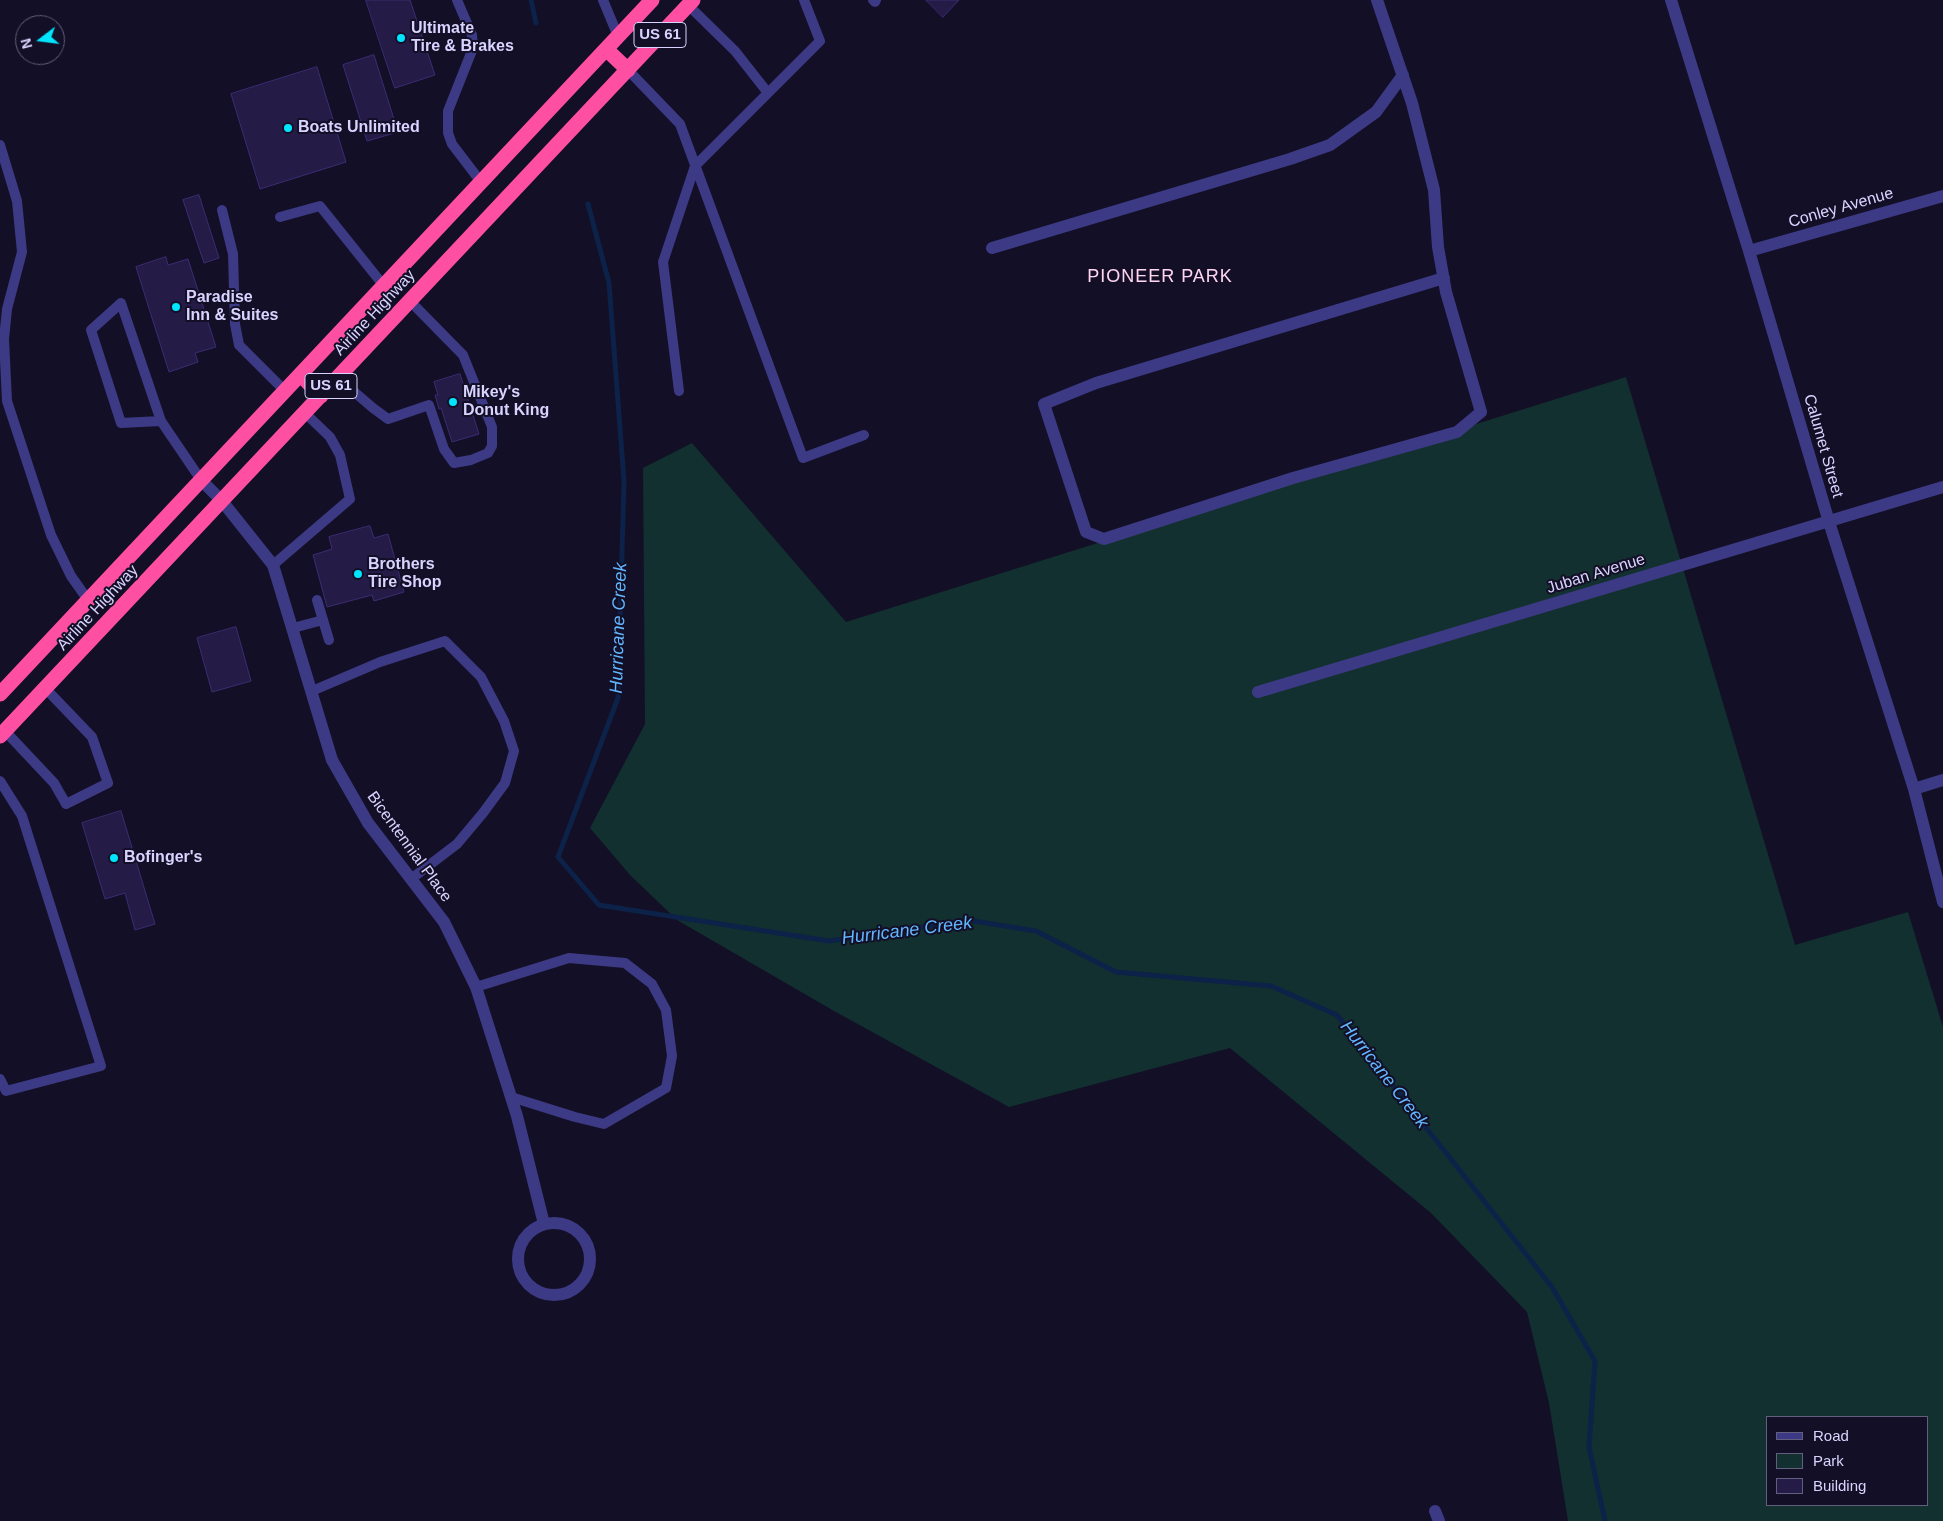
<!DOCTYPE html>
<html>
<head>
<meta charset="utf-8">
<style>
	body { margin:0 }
	#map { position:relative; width:1943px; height:1521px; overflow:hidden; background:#130f26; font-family:Arial,sans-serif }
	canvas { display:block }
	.legend { position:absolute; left:1766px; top:1416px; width:162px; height:90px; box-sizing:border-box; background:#130f26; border:1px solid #625e7d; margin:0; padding:6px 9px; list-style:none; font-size:15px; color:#d9d4ff }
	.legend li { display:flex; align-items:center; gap:10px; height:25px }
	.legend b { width:25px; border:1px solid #625e7d }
	.north { position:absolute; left:15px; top:15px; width:50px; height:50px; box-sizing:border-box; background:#130f26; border:1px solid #625e7d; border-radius:50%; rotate:255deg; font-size:14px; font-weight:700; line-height:20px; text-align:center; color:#d9d4ff }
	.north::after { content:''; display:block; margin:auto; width:18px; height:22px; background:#00e5ff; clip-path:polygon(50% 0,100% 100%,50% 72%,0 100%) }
</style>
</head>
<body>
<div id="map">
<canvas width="1943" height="1521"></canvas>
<ul class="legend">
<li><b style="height:6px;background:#3d3a85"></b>Road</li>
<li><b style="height:14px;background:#12302f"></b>Park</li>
<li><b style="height:14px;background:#241b47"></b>Building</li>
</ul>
<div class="north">N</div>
</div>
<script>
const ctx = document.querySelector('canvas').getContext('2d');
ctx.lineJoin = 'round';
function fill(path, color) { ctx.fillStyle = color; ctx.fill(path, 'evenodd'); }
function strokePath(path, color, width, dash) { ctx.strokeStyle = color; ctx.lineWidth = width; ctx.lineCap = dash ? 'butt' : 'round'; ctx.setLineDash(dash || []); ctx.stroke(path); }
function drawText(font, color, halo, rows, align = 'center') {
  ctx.font = font + ' Arial,sans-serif'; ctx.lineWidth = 4; ctx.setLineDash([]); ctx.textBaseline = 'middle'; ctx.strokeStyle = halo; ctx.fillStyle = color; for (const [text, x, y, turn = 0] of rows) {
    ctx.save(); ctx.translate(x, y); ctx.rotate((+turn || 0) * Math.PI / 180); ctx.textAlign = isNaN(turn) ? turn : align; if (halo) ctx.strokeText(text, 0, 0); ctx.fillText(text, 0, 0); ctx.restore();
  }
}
const green = new Path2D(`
	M 1626,377 L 1795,945 L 1908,912 L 1943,1027 L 1943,1521 L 1568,1521 L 1549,1403 L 1527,1312 L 1431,1213 L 1230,1048 L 1009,1107 L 834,1011 L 677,920 L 630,875 L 590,828 L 645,724 L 643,468 L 692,443 L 846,622 ZM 1767,1417 L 1927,1417 L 1927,1505 L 1767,1505 Z`);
const stream = new Path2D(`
	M 531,0 L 536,23
	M 588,204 L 609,283 L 624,481 L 618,698 L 558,857 L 599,905 L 829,941 L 968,920 L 1036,931 L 1116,972 L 1271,986 L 1337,1015 L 1552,1287 L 1595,1361 L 1589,1447 L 1605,1521`);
const building = new Path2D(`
	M 366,0 L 410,0 L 435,75 L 395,88 Z
	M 926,0 L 959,0 L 943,17 Z
	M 374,55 L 398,132 L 367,141 L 343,65 Z
	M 317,67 L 346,162 L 260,189 L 231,94 Z
	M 199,195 L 219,258 L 204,263 L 183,200 Z
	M 166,257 L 168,265 L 188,259 L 216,347 L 195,353 L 198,362 L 169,372 L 136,267 Z
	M 460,374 L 479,434 L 452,442 L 441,408 L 439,409 L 435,395 L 438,395 L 434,382 Z
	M 370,526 L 374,538 L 388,534 L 404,592 L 374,601 L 372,595 L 327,607 L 313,555 L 332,549 L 329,537 Z
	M 236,627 L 251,681 L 212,692 L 197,638 Z
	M 121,811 L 155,924 L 135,930 L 125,893 L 105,899 L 82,823 Z`);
const lane = new Path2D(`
	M 457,0 L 472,35 L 473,48 L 448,111 L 448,133 L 452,144 L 481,182
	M 603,0 L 618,36
	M 873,0 L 875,2 L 876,0
	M 688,5 L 735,51 L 768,93
	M 628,70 L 680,124 L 803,458 L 864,435
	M 0,145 L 17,201 L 22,252 L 7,309 L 4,339 L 7,401 L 51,535 L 71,576 L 88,600
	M 222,210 L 233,254 L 235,324 L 239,345 L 285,391
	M 280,217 L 320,206 L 384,286
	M 338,378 L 373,408 L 388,419 L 429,405 L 444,449 L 454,463 L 471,460 L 488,453 L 492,446 L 492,427 L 463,355 L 410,301
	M 679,391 L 663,262 L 695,166 L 820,41 L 804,0
	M 161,421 L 121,423 L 91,330 L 121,303 L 161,421 L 201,480
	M 273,565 L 350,499 L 340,455 L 330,437 L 305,413
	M 323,620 L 329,640
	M 293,628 L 323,620 L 317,600
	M 312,691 L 380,662 L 445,641 L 481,677 L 504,721 L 514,751 L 505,783 L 483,813 L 457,844 L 411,879
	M 5,731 L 54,783 L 66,804 L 108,783 L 92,737 L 46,689
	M 0,781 L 22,816 L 101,1066 L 6,1091 L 0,1079
	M 476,987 L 569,958 L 625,963 L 652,984 L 666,1010 L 672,1056 L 666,1088 L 604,1124 L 575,1117 L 511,1097`);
const street = new Path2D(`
	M 1377,0 L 1412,103 L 1434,190 L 1438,247 L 1446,292 L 1481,412 L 1457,432 L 1293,478 L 1104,539 L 1086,532 L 1044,404 L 1096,383 L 1444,278
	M 1671,0 L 1749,251 L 1829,522 L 1914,789 L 1943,902
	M 992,248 L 1290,159 L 1330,145 L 1376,112 L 1403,75
	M 1749,251 L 1943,196
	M 201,480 L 222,501 L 273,565 L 332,760 L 368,823 L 444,922 L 476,987 L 517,1116 L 544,1224
	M 1258,692 L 1943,487
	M 1914,789 L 1943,780
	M518 1259a36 36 0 1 1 72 0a36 36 0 1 1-72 0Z
	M 1435,1511 L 1439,1521`);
const highway = new Path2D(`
	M 606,49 L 628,70
	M 301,375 L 321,396
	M 0,694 L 652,0
	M 0,736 L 693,0`);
const markers = [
	[401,38,5,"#00e5ff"],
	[288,128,5,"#00e5ff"],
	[176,307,5,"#00e5ff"],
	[453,402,5,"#00e5ff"],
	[358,574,5,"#00e5ff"],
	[114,858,5,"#00e5ff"]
];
const shields = [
	[660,35,52],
	[331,386,52]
];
const shieldNames = [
	["US 61",660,35],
	["US 61",331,386]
];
const poiNames = [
	["Ultimate",411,29],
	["Tire & Brakes",411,47],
	["Boats Unlimited",298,128],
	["Paradise",186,298],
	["Inn & Suites",186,316],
	["Mikey's",463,393],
	["Donut King",463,411],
	["Brothers",368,565],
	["Tire Shop",368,583],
	["Bofinger's",124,858]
];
const streetNames = [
	["Conley Avenue",1841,208,-16],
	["Airline Highway",375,313,-47],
	["Calumet Street",1823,446,74],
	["Juban Avenue",1596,574,-17],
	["Airline Highway",98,608,-47],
	["Bicentennial Place",409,847,54]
];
const neighbourhoodNames = [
	["PIONEER PARK",1160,277]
];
const waterNames = [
	["Hurricane Creek",619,628,-88],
	["Hurricane Creek",907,931,-7],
	["Hurricane Creek",1384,1075,52]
];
fill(green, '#12302f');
strokePath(stream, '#0c2248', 5);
fill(building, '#241b47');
strokePath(building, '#3b2d73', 1);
strokePath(lane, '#3d3a85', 10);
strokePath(street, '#3d3a85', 12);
strokePath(highway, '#ff4fa3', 15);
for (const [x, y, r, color] of markers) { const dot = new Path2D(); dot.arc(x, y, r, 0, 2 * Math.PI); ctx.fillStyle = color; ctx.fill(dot); strokePath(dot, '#130f26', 2); }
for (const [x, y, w] of shields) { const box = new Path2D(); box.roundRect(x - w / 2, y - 12.5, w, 25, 4); ctx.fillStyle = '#130f26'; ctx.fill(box); strokePath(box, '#d9d4ff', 1); }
drawText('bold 15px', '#d9d4ff', null, shieldNames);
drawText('bold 16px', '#d9d4ff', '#130f26', poiNames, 'left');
drawText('16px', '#d9d4ff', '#130f26', streetNames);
ctx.letterSpacing = '1px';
drawText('18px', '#ffd6f0', '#130f26', neighbourhoodNames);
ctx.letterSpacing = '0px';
drawText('italic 18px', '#62b6ff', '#130f26', waterNames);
</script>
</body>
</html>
